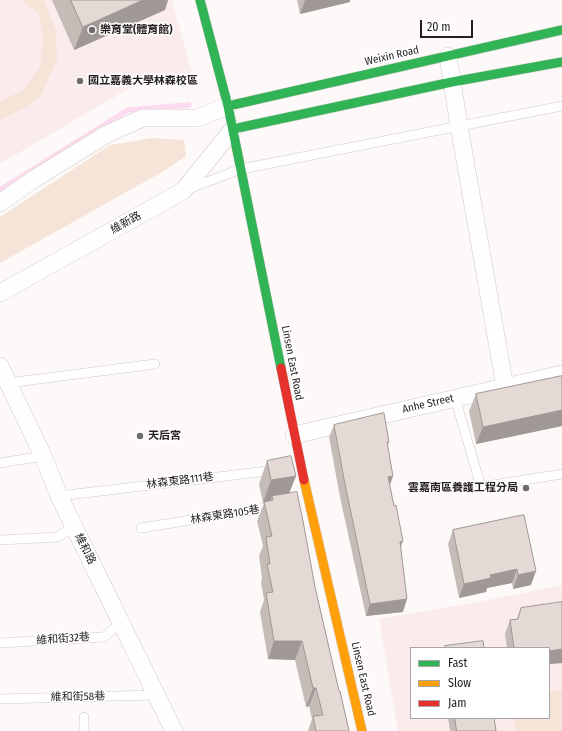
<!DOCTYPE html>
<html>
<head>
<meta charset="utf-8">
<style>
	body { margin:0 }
	#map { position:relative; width:562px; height:731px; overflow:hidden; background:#fef9f9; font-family:"Fira Sans Condensed",sans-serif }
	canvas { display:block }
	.legend { position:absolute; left:410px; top:647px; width:140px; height:72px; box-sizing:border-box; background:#fff; border:1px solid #a7a5a5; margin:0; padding:5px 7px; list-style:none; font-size:12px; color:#241f1e }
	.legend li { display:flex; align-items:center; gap:8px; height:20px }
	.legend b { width:20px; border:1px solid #a7a5a5 }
	.scale { position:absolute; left:420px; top:20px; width:53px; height:18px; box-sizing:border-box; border:2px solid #241f1e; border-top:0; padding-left:5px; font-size:12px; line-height:14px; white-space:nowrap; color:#241f1e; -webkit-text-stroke:3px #fff; paint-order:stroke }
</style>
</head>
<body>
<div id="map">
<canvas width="562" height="731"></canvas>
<ul class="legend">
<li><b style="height:5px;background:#30b455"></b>Fast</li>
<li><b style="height:5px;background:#ff9f0a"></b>Slow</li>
<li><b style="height:5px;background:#e5322d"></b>Jam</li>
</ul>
<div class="scale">20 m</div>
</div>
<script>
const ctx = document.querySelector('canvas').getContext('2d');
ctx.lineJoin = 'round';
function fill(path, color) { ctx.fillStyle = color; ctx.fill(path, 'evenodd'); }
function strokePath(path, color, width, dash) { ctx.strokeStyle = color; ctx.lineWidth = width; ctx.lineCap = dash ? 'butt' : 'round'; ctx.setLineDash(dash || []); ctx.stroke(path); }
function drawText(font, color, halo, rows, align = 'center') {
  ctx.font = font + ' "Fira Sans Condensed","Noto Sans TC",sans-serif'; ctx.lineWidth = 3; ctx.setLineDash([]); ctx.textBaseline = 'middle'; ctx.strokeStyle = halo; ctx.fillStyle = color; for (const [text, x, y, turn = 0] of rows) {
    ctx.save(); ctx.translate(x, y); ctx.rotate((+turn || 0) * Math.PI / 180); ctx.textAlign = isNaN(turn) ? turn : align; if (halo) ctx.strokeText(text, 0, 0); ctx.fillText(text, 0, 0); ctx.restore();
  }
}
const built = new Path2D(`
	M 0,0 L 172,0 L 192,73 L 128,89 L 0,164 Z
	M 562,585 L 562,731 L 398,731 L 379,619 L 499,598 ZM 411,648 L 549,648 L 549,718 L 411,718 Z`);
const green = new Path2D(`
	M 21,0 L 44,0 L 56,30 L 57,60 L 40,97 L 25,108 L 0,120 L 0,101 L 22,91 L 40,67 L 43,36 L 38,13 Z
	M 152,138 L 184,140 L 186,156 L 164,171 L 0,263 L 0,217 L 110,145 Z
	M 562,690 L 562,731 L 516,731 L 514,718 L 549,718 L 549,692 Z`);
const stream = new Path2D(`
	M 0,190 L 128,110 L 189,105`);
const lane = new Path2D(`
	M 188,189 L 241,169 L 562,106
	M 8,383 L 155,364
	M 455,398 L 481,487 L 562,474
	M 0,463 L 43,456
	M 59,496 L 276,470
	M 141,528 L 272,507
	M 0,540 L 58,537 L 74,526
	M 0,643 L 104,637 L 121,623
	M 0,699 L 156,695
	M 84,717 L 84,731`);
const street = new Path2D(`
	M 448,56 L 459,126 L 505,387
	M 0,203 L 34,179 L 107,134 L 143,118 L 198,118 L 228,106
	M 0,293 L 183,191 L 233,129
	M 0,366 L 43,456 L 59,496 L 174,731
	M 294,435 L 562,374`);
const fast = new Path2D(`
	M 200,0 L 228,106 L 281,368
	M 228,106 L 562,30
	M 233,129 L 452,82 L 562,62`);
const slow = new Path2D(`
	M 304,480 L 362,731`);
const jam = new Path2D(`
	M 281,368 L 304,480`);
const wall = new Path2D(`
	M 52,0 L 168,0 L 165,10 L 74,50 Z
	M 297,0 L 350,0 L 350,2 L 300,14 Z
	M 562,376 L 562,426 L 476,444 L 469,411 L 476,394 Z
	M 334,425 L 389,442 L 388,445 L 390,485 L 400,547 L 403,612 L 366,616 L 340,497 L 329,437 Z
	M 267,461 L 289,493 L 315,587 L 339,691 L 349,731 L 308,731 L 312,719 L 309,706 L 306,707 L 295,660 L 268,659 L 260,612 L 264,600 L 261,583 L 262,578 L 259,556 L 263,546 L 257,521 L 264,503 L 263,503 L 259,484 Z
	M 524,515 L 531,585 L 513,589 L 512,583 L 487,588 L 486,592 L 459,598 L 448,544 L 453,530 Z
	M 521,608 L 562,663 L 549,664 L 549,648 L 507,648 L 505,634 L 510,620 L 517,619 Z
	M 448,718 L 494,718 L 496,731 L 450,731 Z`);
const shadedWall = new Path2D(`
	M 143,0 L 168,0 L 165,10 L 74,50 L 83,27 Z
	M 305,0 L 350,0 L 350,2 L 300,14 Z
	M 562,410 L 562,426 L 476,444 L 483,427 Z
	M 296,476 L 287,499 L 273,500 L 272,496 L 270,502 L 264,502 L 264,503 L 263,503 L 271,480 Z
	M 393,476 L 389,488 L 388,477 Z
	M 403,541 L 398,554 L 400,542 Z
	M 517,569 L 512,583 L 487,588 L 486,592 L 459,598 L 464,584 L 490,575 Z
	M 536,571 L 531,585 L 513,589 L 518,575 Z
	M 407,599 L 403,612 L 366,616 L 370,604 Z
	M 274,641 L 302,641 L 295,660 L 268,659 Z
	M 562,649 L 562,663 L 549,664 L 549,651 Z
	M 313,688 L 316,688 L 309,706 L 306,707 Z`);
const building = new Path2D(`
	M 71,0 L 143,0 L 83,27 Z
	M 562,376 L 562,410 L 483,427 L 476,394 Z
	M 384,413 L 389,442 L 387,442 L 393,476 L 388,477 L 394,506 L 396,505 L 403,541 L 400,542 L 407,599 L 370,604 L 345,484 L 334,425 Z
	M 291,456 L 296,476 L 271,480 L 267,461 Z
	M 297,492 L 303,521 L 315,587 L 339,691 L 340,691 L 349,731 L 316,731 L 313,716 L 323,715 L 316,688 L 313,688 L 302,641 L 274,641 L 266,593 L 273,592 L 267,564 L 270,564 L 266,537 L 272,536 L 264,502 L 273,500 L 272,496 Z
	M 524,515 L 536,571 L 518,575 L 517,569 L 490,575 L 491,578 L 464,584 L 453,530 Z
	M 562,602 L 562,649 L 549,651 L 549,648 L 514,648 L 510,620 L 518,619 L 521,608 Z
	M 483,641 L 484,648 L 446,648 L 445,646 Z
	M 455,718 L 494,718 L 496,731 L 457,731 Z`);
const markers = [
	[92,30,4,"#706b6b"],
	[80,81,4,"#706b6b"],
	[140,436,4,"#706b6b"],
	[526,488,4,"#706b6b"]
];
const poiNames = [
	["樂育堂(體育館)",100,30],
	["國立嘉義大學林森校區",88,81],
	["天后宮",148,436],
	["雲嘉南區養護工程分局",518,488,"right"]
];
const streetNames = [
	["Weixin Road",392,56,-13],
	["維新路",126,223,-29],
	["Linsen East Road",292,363,79],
	["Anhe Street",428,404,-13],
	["林森東路111巷",180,481,-7],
	["林森東路105巷",225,515,-9],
	["維和路",85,549,64],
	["維和街32巷",63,639,-4],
	["Linsen East Road",363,679,77],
	["維和街58巷",78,697,-1]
];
fill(built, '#faecec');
fill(green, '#f6e4d9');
strokePath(stream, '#fddbee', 5.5);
strokePath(lane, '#cfcac9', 10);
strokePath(street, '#cfcac9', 18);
strokePath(fast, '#cfcac9', 10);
strokePath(slow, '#cfcac9', 10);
strokePath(jam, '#cfcac9', 10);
strokePath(lane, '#fffefe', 9);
strokePath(street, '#fffefe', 17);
strokePath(fast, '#30b455', 9);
strokePath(slow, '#ff9f0a', 9);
strokePath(jam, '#e5322d', 9);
fill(wall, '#c5bbb7');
fill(shadedWall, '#a09895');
fill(building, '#e5d9d5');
strokePath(building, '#a09895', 1);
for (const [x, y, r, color] of markers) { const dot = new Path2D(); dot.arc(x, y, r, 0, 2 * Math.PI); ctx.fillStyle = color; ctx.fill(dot); strokePath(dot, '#fff', 1.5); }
drawText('bold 11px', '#241f1e', '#fff', poiNames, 'left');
drawText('11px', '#241f1e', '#fff', streetNames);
</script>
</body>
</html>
